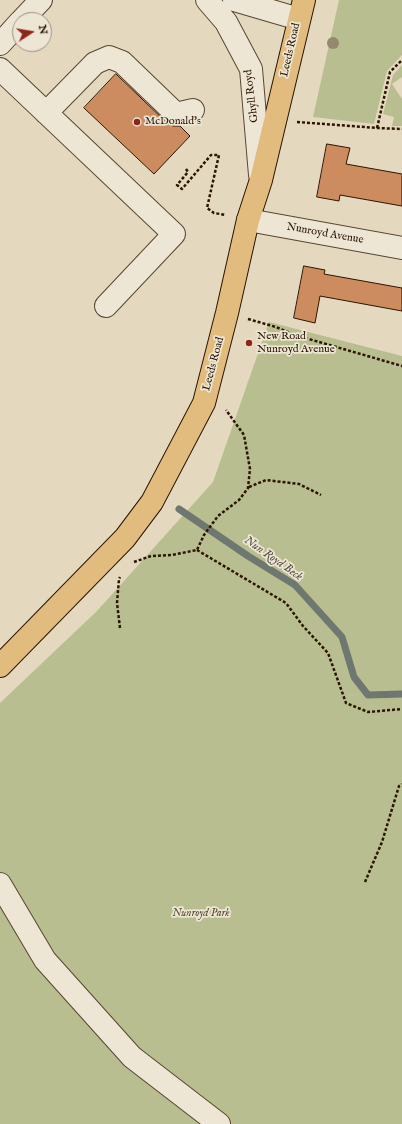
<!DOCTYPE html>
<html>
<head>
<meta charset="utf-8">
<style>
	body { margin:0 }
	#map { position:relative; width:402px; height:1124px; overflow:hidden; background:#e4d9be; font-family:"IM FELL English",serif }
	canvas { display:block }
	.north { position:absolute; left:12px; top:12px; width:40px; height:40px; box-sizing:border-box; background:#ede6d5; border:1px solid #9f9280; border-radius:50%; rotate:78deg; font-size:11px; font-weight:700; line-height:16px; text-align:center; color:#2b1500 }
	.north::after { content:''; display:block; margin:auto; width:14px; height:18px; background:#8f2418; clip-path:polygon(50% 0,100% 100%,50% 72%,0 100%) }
</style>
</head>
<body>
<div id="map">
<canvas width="402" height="1124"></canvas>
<div class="north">N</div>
</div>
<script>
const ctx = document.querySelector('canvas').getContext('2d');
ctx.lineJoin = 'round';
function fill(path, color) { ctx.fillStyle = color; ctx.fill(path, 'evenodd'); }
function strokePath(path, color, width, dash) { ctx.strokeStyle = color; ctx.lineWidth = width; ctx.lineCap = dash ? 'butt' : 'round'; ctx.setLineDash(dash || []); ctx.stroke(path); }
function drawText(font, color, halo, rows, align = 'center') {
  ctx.font = font + ' "IM FELL English",serif'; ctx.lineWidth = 3.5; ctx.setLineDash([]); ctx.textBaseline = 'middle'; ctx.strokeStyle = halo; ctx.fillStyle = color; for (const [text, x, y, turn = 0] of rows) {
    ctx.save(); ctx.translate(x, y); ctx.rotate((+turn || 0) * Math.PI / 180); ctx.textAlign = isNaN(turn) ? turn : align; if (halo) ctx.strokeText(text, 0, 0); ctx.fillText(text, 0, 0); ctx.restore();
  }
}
const green = new Path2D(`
	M 339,0 L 402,0 L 402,55 L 387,71 L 374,124 L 313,117 Z
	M 402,65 L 402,77 L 392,84 L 402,99 L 402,126 L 392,126 L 394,117 L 383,114 L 393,75 Z
	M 269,322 L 402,356 L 402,1124 L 0,1124 L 0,703 L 97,611 L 213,482 Z`);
const stream = new Path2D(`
	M 179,509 L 248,556 L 295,585 L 342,637 L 354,677 L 368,695 L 402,694`);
const building = new Path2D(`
	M 116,74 L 167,123 L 173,126 L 180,126 L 190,136 L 154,174 L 84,108 Z
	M 327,144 L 350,148 L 346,164 L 402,174 L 402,206 L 340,195 L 339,201 L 317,197 Z
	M 304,266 L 325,270 L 324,274 L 402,288 L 402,311 L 320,296 L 315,323 L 294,318 Z`);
const path = new Path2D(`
	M 297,122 L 377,128 L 402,129
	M 377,128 L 390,72 L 402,60
	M 186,169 L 188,172 L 177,185 L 182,189 L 211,155 L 219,155 L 207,208 L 214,213 L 226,215
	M 248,319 L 276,327 L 295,335 L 402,366
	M 249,487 L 266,480 L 299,484 L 321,495
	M 197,550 L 286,603 L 303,626 L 328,653 L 346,703 L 368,712 L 402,709
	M 134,562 L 151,556 L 172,555 L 197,550 L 204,535 L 218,516 L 239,500 L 248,488 L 250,469 L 244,435 L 226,410
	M 120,628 L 117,603 L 119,579 L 120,577
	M 365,882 L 382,842 L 399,786 L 402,784`);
const minor = new Path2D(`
	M 207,0 L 226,22 L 251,69 L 260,175
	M 234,0 L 299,19
	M 22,20 L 41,0
	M 0,44 L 20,22
	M 0,69 L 174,234 L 106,306
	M 46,113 L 95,63 L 109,57 L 122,62 L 176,114 L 193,110
	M 248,220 L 402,248
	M 0,884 L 45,960 L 132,1057 L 219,1124`);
const major = new Path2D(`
	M 0,666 L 125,538 L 152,502 L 204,403 L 227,313 L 248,220 L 261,180 L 304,0`);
const trees = [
	[333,43]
];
const markers = [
	[137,122,4,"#8f2418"],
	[249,343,4,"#8f2418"]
];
const streetNames = [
	["Leeds Road",291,50,-77],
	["Ghyll Royd",252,96,-97],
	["Nunroyd Avenue",325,234,10],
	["Leeds Road",214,364,-75]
];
const poiNames = [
	["McDonald's",145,122],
	["New Road",257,337],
	["Nunroyd Avenue",257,350]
];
const parkNames = [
	["Nunroyd Park",201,914]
];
const waterNames = [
	["Nun Royd Beck",273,559,35]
];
fill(green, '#b8be8f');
strokePath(stream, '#6e7770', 7);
fill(building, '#cd8c60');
strokePath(building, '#2b1500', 1);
strokePath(minor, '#594630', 24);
strokePath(major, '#2b1500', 24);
strokePath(path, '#2b1500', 2.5, [3, 2]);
strokePath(minor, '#ede6d5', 22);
strokePath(major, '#e2bc7f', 22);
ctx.fillStyle = '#95896d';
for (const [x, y] of trees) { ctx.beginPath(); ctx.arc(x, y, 6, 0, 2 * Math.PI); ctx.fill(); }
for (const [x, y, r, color] of markers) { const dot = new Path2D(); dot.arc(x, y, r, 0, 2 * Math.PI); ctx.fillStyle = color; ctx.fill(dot); strokePath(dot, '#ede6d5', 1.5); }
drawText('11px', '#2b1500', '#ede6d5', streetNames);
drawText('11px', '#2b1500', '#ede6d5', poiNames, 'left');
drawText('italic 11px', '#55482b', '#ede6d5', parkNames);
drawText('italic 12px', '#524e41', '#ede6d5', waterNames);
</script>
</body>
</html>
